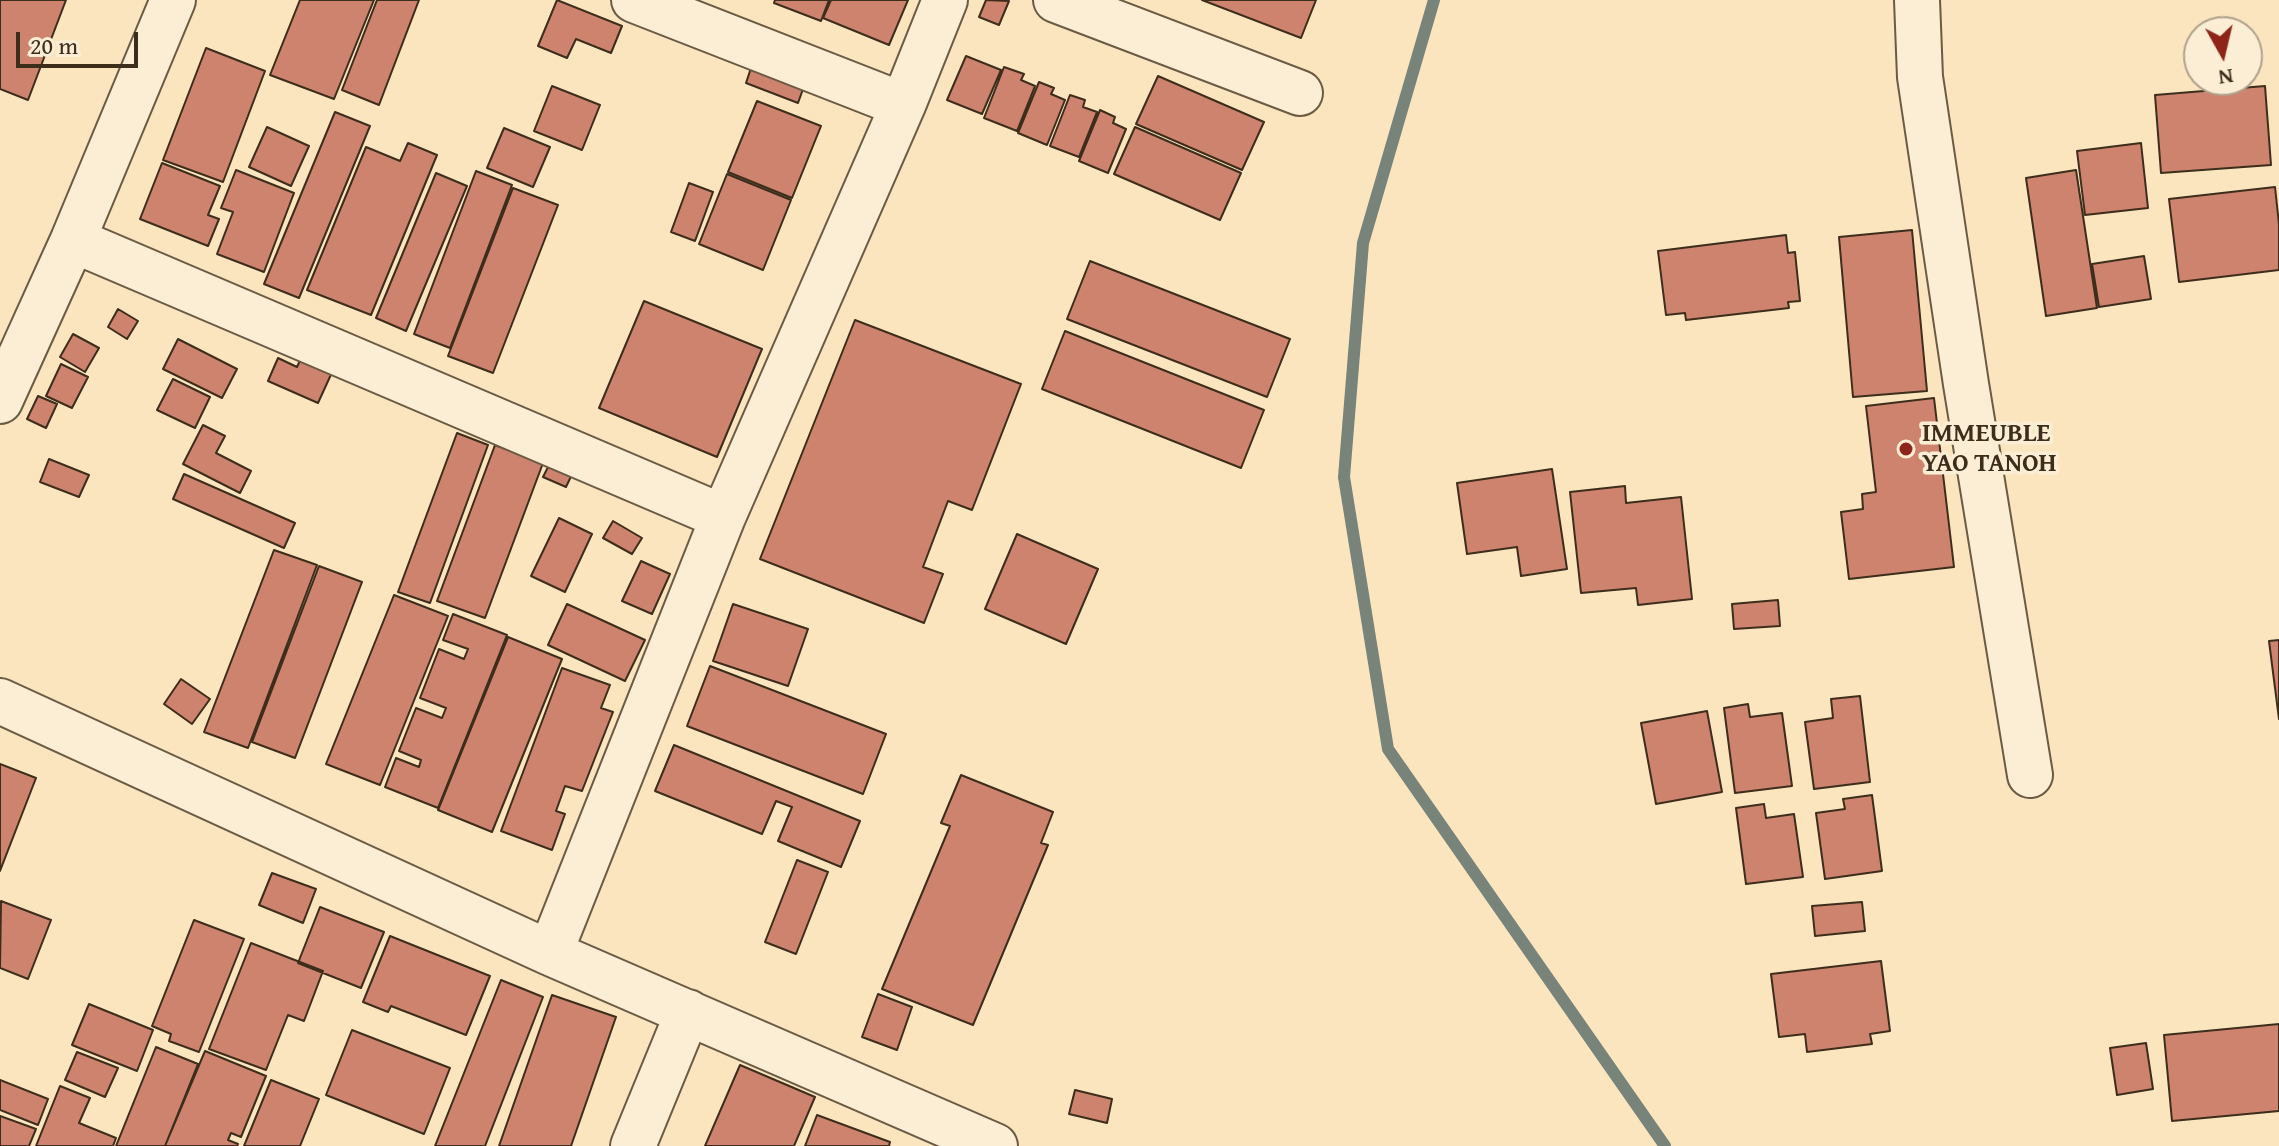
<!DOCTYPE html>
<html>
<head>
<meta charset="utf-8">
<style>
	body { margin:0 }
	#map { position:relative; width:2279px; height:1146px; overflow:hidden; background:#fae5bf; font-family:"Gentium Book Plus",serif }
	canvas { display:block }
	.north { position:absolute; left:2183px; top:16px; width:80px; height:80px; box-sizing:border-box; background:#fceed5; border:2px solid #b0a18b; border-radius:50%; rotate:172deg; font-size:22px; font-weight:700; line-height:32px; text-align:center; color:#3d2d1b }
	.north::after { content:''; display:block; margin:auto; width:28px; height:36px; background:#8f2418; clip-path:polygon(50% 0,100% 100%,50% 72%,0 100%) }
	.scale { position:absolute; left:16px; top:32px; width:122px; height:36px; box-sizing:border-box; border:4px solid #3d2d1b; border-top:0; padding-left:10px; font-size:24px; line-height:28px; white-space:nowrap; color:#3d2d1b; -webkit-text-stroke:6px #fceed5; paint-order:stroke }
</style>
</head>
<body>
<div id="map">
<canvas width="2279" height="1146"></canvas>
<div class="north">N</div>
<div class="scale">20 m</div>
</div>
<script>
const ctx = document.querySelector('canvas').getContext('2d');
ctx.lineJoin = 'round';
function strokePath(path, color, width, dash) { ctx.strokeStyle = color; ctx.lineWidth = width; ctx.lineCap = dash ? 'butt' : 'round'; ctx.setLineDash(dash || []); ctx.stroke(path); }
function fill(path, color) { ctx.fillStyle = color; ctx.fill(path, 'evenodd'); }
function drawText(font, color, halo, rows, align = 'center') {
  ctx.font = font + ' "Gentium Book Plus",serif'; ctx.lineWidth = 7; ctx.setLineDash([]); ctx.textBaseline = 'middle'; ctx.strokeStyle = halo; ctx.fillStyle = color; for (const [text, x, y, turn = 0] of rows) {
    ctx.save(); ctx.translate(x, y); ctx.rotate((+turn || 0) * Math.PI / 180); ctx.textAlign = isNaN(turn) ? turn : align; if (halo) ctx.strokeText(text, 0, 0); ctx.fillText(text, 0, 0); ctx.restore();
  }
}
const stream = new Path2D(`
	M 1434,0 L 1363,243 L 1344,477 L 1388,749 L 1665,1146`);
const building = new Path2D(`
	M 0,0 L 66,0 L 28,100 L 0,89 Z
	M 300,0 L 374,0 L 334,99 L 270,75 Z
	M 377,0 L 419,0 L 379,105 L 342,90 Z
	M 557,0 L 622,26 L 611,53 L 576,39 L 567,58 L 538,46 Z
	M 775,0 L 829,0 L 821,21 L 774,3 Z
	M 831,0 L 908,0 L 889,45 L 823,18 Z
	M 986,0 L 1009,1 L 999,25 L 979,17 Z
	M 1202,0 L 1316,0 L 1301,38 Z
	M 206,48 L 265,71 L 223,182 L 163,160 Z
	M 966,56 L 1001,70 L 982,114 L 947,100 Z
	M 754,59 L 807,78 L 798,103 L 746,83 Z
	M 1004,67 L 1024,74 L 1021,80 L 1035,86 L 1017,131 L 984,118 Z
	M 1158,76 L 1264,122 L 1242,170 L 1136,124 Z
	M 1039,82 L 1054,88 L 1051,94 L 1065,100 L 1047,145 L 1018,133 Z
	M 552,86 L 600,105 L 582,150 L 534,131 Z
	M 2265,86 L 2271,165 L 2161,173 L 2155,95 Z
	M 1070,95 L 1085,100 L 1083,107 L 1097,112 L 1079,157 L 1050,146 Z
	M 757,101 L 821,126 L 792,198 L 728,172 Z
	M 1100,110 L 1115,117 L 1113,123 L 1126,129 L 1108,173 L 1079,161 Z
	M 335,112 L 370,126 L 299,298 L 264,284 Z
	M 267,127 L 309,146 L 291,186 L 249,167 Z
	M 1135,127 L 1241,173 L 1220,220 L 1114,174 Z
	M 504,128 L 550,147 L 533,187 L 487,168 Z
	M 408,143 L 437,155 L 371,315 L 307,290 L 366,147 L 400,161 Z
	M 2141,143 L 2148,208 L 2085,215 L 2077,151 Z
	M 162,163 L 220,186 L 208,215 L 219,219 L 208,246 L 140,219 Z
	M 236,170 L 294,193 L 264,272 L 217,254 L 233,212 L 221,208 Z
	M 2076,170 L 2097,308 L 2046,316 L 2026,178 Z
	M 476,171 L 512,185 L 450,348 L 414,334 Z
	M 436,173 L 467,186 L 406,331 L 376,318 Z
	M 727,174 L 791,200 L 763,270 L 699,244 Z
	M 689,183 L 713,192 L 695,241 L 671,232 Z
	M 2275,187 L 2279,224 L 2279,270 L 2179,282 L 2169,199 Z
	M 513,188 L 558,205 L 493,373 L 448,356 Z
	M 1912,230 L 1927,391 L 1853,397 L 1839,237 Z
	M 1786,235 L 1788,253 L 1795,252 L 1800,301 L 1788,302 L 1789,308 L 1686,320 L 1685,313 L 1666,315 L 1658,251 Z
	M 2144,256 L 2151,299 L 2099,307 L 2092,264 Z
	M 1090,261 L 1290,339 L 1267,397 L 1067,319 Z
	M 644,301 L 762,349 L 717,457 L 599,408 Z
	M 118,309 L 138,321 L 127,339 L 108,327 Z
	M 855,320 L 1021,384 L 972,510 L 948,501 L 923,567 L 943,574 L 924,623 L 760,559 Z
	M 1065,331 L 1264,410 L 1241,468 L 1042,389 Z
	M 73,334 L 99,348 L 85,372 L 60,357 Z
	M 178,339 L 237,369 L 222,398 L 163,369 Z
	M 303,354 L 334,368 L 318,403 L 268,381 L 278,358 L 297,367 Z
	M 61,364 L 88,377 L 72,408 L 46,396 Z
	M 173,379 L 210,397 L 195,428 L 157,410 Z
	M 38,396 L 57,404 L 46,428 L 27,419 Z
	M 1934,398 L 1954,567 L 1849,579 L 1841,512 L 1863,509 L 1862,494 L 1876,492 L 1866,406 Z
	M 203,425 L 225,436 L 216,453 L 251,471 L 240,493 L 183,464 Z
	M 457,433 L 488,445 L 430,603 L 398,592 Z
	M 495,445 L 543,463 L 485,618 L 437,601 Z
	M 553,457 L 575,468 L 566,487 L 543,477 Z
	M 49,459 L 89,475 L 79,497 L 40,482 Z
	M 1552,469 L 1567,569 L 1521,576 L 1517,547 L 1467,554 L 1457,483 Z
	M 184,474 L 295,523 L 284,548 L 173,499 Z
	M 1625,486 L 1626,503 L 1681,497 L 1692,599 L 1638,605 L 1636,588 L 1581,593 L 1570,492 Z
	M 559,518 L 592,534 L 565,592 L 531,576 Z
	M 613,521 L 642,538 L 632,554 L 603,538 Z
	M 1017,534 L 1098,569 L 1066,644 L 985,609 Z
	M 274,550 L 317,565 L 248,748 L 204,732 Z
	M 641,561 L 670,574 L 652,614 L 622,601 Z
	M 319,566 L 362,582 L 295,758 L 252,742 Z
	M 394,595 L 448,616 L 380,785 L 326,764 Z
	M 1778,600 L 1780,626 L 1734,629 L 1732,604 Z
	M 567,604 L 645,640 L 625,681 L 548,645 Z
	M 733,604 L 808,629 L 788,686 L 713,661 Z
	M 453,614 L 507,635 L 438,808 L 385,787 L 396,758 L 419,767 L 421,760 L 399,751 L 416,708 L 442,718 L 446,708 L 420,698 L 439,649 L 464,659 L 468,649 L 443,640 Z
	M 508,637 L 562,659 L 492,832 L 438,810 Z
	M 2279,640 L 2279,719 L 2269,641 Z
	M 710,666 L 886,734 L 863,794 L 687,726 Z
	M 562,668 L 610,685 L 601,708 L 613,712 L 582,791 L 565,786 L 556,811 L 565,814 L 552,850 L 501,831 Z
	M 181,679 L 210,699 L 192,724 L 164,704 Z
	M 1860,696 L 1870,782 L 1814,789 L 1805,722 L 1833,718 L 1831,699 Z
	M 1748,704 L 1750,717 L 1782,713 L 1792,786 L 1735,793 L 1724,708 Z
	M 1707,711 L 1722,792 L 1656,804 L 1641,723 Z
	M 674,745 L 860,821 L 841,867 L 778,841 L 792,807 L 776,801 L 762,834 L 655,791 Z
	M 0,764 L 36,778 L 0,871 Z
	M 961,775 L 1053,812 L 1041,843 L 1048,845 L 973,1025 L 882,989 L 950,826 L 941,823 Z
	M 1872,795 L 1882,871 L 1825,879 L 1816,813 L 1845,809 L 1843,799 Z
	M 1764,804 L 1766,818 L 1794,814 L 1803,877 L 1746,884 L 1736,808 Z
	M 797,860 L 828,872 L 796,954 L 765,942 Z
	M 272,873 L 316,889 L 303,923 L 259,905 Z
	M 1,901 L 51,920 L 28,979 L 0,968 Z
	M 1862,902 L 1865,931 L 1815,936 L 1812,906 Z
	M 320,907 L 384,932 L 361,988 L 298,963 Z
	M 194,920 L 244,939 L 199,1052 L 169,1041 L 171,1034 L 152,1026 Z
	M 390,936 L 490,976 L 466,1035 L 391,1006 L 388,1012 L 363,1002 Z
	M 251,943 L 323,971 L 304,1021 L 288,1015 L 266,1070 L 209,1049 Z
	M 1881,961 L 1890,1031 L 1870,1034 L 1872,1044 L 1807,1052 L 1805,1034 L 1779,1037 L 1771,974 Z
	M 501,980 L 543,997 L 485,1146 L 435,1146 Z
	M 878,994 L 912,1007 L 897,1050 L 862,1037 Z
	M 552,995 L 616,1017 L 571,1146 L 499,1146 Z
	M 89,1004 L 153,1030 L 137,1071 L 72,1045 Z
	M 2279,1024 L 2279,1111 L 2172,1121 L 2164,1035 Z
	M 352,1030 L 450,1068 L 424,1134 L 326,1095 Z
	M 2146,1043 L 2153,1089 L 2117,1095 L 2110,1048 Z
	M 156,1047 L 198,1064 L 165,1146 L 116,1146 Z
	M 205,1051 L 266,1076 L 241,1137 L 231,1133 L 228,1140 L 238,1144 L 237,1146 L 165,1146 Z
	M 77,1052 L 118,1068 L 105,1097 L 65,1080 Z
	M 740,1065 L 815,1097 L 794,1146 L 705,1146 Z
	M 0,1080 L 48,1099 L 38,1125 L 0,1110 Z
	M 271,1080 L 319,1099 L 300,1146 L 244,1146 Z
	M 60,1086 L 90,1098 L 79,1123 L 116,1138 L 113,1146 L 36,1146 Z
	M 1075,1090 L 1112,1099 L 1107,1123 L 1069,1114 Z
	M 817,1115 L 890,1142 L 889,1146 L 805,1146 Z
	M 0,1116 L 36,1129 L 29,1146 L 0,1146 Z`);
const minor = new Path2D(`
	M 634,0 L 903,105
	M 1056,0 L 1300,93
	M 1917,0 L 1920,77 L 1966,384 L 2030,775
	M 73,240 L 723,517
	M 0,401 L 73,240 L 173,0
	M 0,701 L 550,953 L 995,1146
	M 550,953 L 723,517 L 903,105 L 945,0
	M 633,1146 L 688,1012`);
const markers = [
	[1906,449,8,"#8f2418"]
];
const poiNames = [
	["IMMEUBLE",1922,434],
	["YAO TANOH",1922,464]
];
strokePath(stream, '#788379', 12);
fill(building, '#ce836e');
strokePath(building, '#3d2d1b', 2);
strokePath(minor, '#6c5b44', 48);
strokePath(minor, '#fceed5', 44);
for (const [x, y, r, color] of markers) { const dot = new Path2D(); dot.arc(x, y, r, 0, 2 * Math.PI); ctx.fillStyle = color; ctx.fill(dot); strokePath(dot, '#fceed5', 3); }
drawText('bold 26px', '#3d2d1b', '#fceed5', poiNames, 'left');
</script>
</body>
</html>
